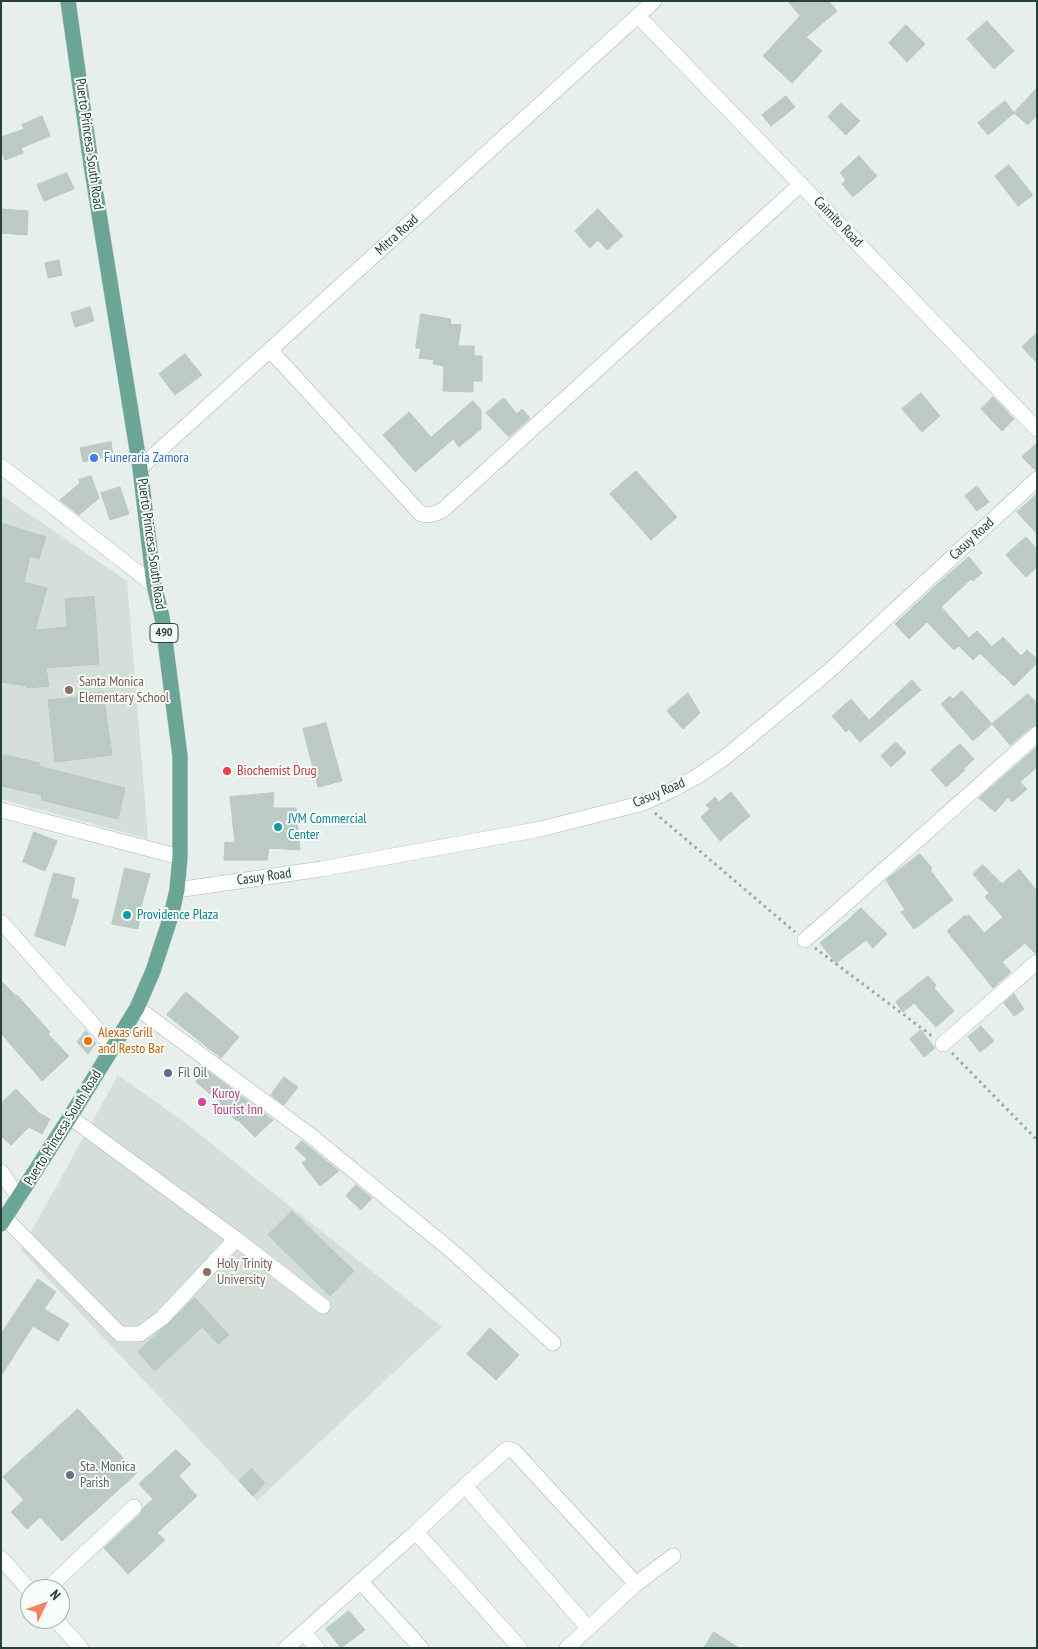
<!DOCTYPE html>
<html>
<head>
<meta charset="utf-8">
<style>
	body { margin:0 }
	#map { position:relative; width:1038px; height:1649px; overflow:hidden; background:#e6efeb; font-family:"PT Sans Narrow",sans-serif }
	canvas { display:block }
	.frame { position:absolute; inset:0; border:2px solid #24423a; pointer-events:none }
	.north { position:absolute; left:20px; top:1579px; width:50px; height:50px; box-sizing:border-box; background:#f7fbf9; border:1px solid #a3b1ad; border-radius:50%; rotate:48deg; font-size:14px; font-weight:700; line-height:20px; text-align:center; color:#24423a }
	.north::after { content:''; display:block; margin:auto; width:18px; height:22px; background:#f4845f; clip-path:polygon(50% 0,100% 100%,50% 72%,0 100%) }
</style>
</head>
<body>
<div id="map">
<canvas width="1038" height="1649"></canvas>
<div class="frame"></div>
<div class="north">N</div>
</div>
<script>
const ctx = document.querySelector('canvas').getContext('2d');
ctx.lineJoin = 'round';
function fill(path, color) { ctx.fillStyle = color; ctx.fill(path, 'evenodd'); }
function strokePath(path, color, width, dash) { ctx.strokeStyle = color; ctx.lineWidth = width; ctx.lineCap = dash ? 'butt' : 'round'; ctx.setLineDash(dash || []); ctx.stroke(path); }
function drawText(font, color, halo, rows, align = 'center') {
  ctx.font = font + ' "PT Sans Narrow",sans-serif'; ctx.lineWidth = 4; ctx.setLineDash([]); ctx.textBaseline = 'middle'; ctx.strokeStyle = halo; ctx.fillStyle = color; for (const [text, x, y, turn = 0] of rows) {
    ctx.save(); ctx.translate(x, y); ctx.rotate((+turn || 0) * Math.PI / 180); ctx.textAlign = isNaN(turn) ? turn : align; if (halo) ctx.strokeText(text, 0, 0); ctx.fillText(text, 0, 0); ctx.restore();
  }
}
const built = new Path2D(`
	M 1,495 L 127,581 L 148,839 L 1,799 Z
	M 118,1075 L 183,1121 L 442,1327 L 257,1501 L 21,1250 Z`);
const building = new Path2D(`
	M 788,1 L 829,1 L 837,11 L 806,37 L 822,51 L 792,83 L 763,56 L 800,16 Z
	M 987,21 L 1014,51 L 994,69 L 967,39 Z
	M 906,25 L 925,44 L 907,62 L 889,43 Z
	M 1037,88 L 1037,115 L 1028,125 L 1014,113 Z
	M 786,96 L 795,107 L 771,126 L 762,115 Z
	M 1005,101 L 1014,113 L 988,135 L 978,123 Z
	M 841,103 L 860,121 L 846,135 L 828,117 Z
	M 42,116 L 50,136 L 21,148 L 23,153 L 5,160 L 1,149 L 1,137 L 24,129 L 22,125 Z
	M 859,156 L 877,176 L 853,197 L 842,184 L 846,180 L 840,173 Z
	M 1009,165 L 1033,195 L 1018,206 L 995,176 Z
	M 67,173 L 74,189 L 44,201 L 37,185 Z
	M 1,209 L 28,211 L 27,235 L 1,233 Z
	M 598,209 L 623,236 L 607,250 L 598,240 L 590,248 L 575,231 Z
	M 59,260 L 62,275 L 48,278 L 45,263 Z
	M 90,307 L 94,321 L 75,327 L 71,313 Z
	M 421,314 L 451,319 L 450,324 L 461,325 L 458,346 L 474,346 L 474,356 L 482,356 L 482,381 L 473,381 L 473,392 L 443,391 L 444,366 L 433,364 L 434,360 L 419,358 L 421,349 L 416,348 Z
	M 1037,333 L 1037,363 L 1022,347 Z
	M 185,354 L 202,375 L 175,395 L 159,374 Z
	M 921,393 L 940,416 L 922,432 L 902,409 Z
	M 993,397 L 1014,419 L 1002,431 L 981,409 Z
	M 504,398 L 517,414 L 522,409 L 530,418 L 509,437 L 486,413 Z
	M 473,401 L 481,410 L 481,429 L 459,447 L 453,439 L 415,472 L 383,435 L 409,412 L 431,437 Z
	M 111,442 L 113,455 L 83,462 L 80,448 Z
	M 1037,443 L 1037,470 L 1035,470 L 1022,457 Z
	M 636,471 L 677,517 L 651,540 L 610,494 Z
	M 91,476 L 99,498 L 79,515 L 60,500 L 80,483 L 79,480 Z
	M 977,486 L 989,502 L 977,511 L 965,496 Z
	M 120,487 L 129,514 L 110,520 L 101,493 Z
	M 1037,494 L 1037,534 L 1017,512 Z
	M 1,523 L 46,537 L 39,559 L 30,556 L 24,582 L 47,588 L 35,630 L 67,627 L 65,599 L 94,596 L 99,664 L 46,668 L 49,686 L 27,688 L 27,686 L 1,682 Z
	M 1026,537 L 1037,549 L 1037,567 L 1026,577 L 1006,555 Z
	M 969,557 L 982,573 L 973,581 L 971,579 L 941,607 L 969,638 L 977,631 L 992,647 L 1003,637 L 1021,656 L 1027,650 L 1037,659 L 1037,663 L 1014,686 L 1003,675 L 1002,675 L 980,653 L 973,660 L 959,646 L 954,650 L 927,622 L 909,639 L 895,624 L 944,578 Z
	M 912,680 L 921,690 L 860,742 L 849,729 L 846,732 L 832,716 L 851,699 L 869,720 Z
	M 962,691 L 992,724 L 973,741 L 941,704 L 950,696 L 953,699 Z
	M 103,692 L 112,755 L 55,762 L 48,700 L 77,697 L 77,695 Z
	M 688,693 L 700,713 L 683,729 L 667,711 Z
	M 1028,694 L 1037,703 L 1037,725 L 1031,727 L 1010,745 L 992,724 Z
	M 326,723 L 342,781 L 318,787 L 303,729 Z
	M 896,742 L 906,753 L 891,767 L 881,756 Z
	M 960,744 L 974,759 L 963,769 L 965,770 L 946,787 L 931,770 Z
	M 1037,747 L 1037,767 L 1020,782 L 1027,789 L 1012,802 L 1008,797 L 995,812 L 979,798 Z
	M 1,754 L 40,763 L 40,764 L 34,765 L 125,788 L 118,819 L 41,800 L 42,795 L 1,786 Z
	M 731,792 L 750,816 L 720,841 L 701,817 L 710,809 L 706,805 L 715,797 L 719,802 Z
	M 274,793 L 273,808 L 296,808 L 300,850 L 269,848 L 267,860 L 224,860 L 225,842 L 235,843 L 230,797 Z
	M 34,832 L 57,841 L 45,871 L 23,862 Z
	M 920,854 L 932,868 L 930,870 L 953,900 L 914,929 L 901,912 L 905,910 L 886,880 Z
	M 983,865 L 1002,884 L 1019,869 L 1037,891 L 1037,953 L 1035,953 L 1025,943 L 1002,962 L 1011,972 L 993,988 L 947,931 L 965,915 L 966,917 L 969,915 L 984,933 L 1003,917 L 985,897 L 989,893 L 973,874 Z
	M 125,868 L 150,874 L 141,907 L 138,929 L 112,924 Z
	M 54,873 L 75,878 L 71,898 L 79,900 L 65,946 L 35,936 Z
	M 861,908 L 887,934 L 873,948 L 866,940 L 836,963 L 820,943 L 847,921 Z
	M 928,976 L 936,985 L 934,988 L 954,1011 L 936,1027 L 914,1003 L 903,1012 L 896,1002 Z
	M 1,981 L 16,996 L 17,995 L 50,1032 L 48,1034 L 69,1056 L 42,1081 L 1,1033 Z
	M 186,992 L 239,1037 L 221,1058 L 167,1015 Z
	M 1014,994 L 1024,1009 L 1014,1016 L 1004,1003 Z
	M 981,1026 L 994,1041 L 980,1052 L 968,1037 Z
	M 921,1030 L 935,1048 L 924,1057 L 910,1039 Z
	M 86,1031 L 96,1043 L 88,1054 L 77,1042 Z
	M 205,1069 L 273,1120 L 272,1121 L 255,1137 L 238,1120 L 237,1121 L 219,1106 L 221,1103 L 196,1082 Z
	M 284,1077 L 298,1087 L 284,1105 L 271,1095 Z
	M 16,1089 L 39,1113 L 50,1119 L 42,1134 L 29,1127 L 11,1145 L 1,1136 L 1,1104 Z
	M 302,1141 L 339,1171 L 320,1186 L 302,1163 L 307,1159 L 295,1148 Z
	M 356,1185 L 372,1198 L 361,1210 L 346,1196 Z
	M 292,1211 L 354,1271 L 330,1296 L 268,1235 Z
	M 38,1279 L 56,1292 L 44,1309 L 69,1324 L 58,1341 L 33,1326 L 1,1376 L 1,1334 Z
	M 195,1298 L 229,1335 L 218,1344 L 202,1327 L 155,1371 L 138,1352 Z
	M 490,1328 L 519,1355 L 496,1380 L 467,1354 Z
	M 78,1409 L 137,1473 L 62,1541 L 40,1517 L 27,1529 L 11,1512 L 24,1500 L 3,1477 Z
	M 176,1450 L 191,1464 L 179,1476 L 197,1496 L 157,1533 L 165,1540 L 128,1574 L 104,1548 L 140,1514 L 143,1508 L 153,1499 L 139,1484 Z
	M 252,1469 L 265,1483 L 253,1496 L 239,1481 Z
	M 349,1611 L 365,1630 L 341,1648 L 326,1629 Z
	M 714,1632 L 739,1648 L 704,1648 Z`);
const path = new Path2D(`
	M 655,813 L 795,932
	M 815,948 L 932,1036
	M 952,1053 L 1037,1140`);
const minor = new Path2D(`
	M 638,16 L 1037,429
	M 270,350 L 421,514 C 430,516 435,514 443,510 L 801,184
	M 1,466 L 154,585
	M 140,468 L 654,1
	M 1,810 L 180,857
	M 177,890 L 321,869 L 541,829 L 643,803 L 670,791 L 696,777 L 723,759 L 828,672 L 1037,479
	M 1,922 L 114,1048
	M 805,940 L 1037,734
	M 137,1008 L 310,1135 L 453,1252 L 553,1343
	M 943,1044 L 1037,962
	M 70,1117 L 236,1239 L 323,1306
	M 1,1172 L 19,1198
	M 5,1218 L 120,1334 L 140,1334 L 162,1318 L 236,1239
	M 465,1486 L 588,1628
	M 416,1532 L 520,1648
	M 1,1558 L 30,1591
	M 361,1582 L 421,1648
	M 47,1589 L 134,1507
	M 55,1619 L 81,1648
	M 304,1633 L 317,1648
	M 286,1648 L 416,1532 L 465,1486 L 507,1449 L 514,1451 L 636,1584
	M 567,1648 L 636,1584 L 673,1556`);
const major = new Path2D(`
	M 1,1224 L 70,1117 L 137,1008 L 153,971 L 171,916 L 177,890 L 180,857 L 180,756 L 162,617 L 154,585 L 140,468 L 91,164 L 68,1`);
const markers = [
	[94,458,5,"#3f7fe0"],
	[69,690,5,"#8d6e63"],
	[227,771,5,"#e0444e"],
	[278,827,5,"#0f9aa8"],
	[127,915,5,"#0f9aa8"],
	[88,1041,5,"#e8710a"],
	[168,1073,5,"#5c6f8a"],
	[202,1102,5,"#d1479c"],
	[207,1272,5,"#8d6e63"],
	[70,1475,5,"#6b7280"]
];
const shields = [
	[164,633,28]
];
const shieldNames = [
	["490",164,633]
];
const streetNames = [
	["Puerto Princesa South Road",89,144,82],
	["Caimito Road",838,222,46],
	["Mitra Road",397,235,-42],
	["Casuy Road",972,539,-43],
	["Puerto Princesa South Road",151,544,82],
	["Casuy Road",659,793,-23],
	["Casuy Road",264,877,-8],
	["Puerto Princesa South Road",63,1128,-58]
];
const shopNames = [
	["Funeraria Zamora",104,458]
];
const educationNames = [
	["Santa Monica",79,682],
	["Elementary School",79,698],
	["Holy Trinity",217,1264],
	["University",217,1280]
];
const healthNames = [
	["Biochemist Drug",237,771]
];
const cultureNames = [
	["JVM Commercial",288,819],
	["Center",288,835],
	["Providence Plaza",137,915]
];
const foodNames = [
	["Alexas Grill",98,1033],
	["and Resto Bar",98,1049]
];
const serviceNames = [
	["Fil Oil",178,1073]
];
const hotelNames = [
	["Kuroy",212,1094],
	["Tourist Inn",212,1110]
];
const worshipNames = [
	["Sta. Monica",80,1467],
	["Parish",80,1483]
];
fill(built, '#d4dfda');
fill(building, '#bbcac4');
strokePath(building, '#b8c9c2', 1);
strokePath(minor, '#a8b8b2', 16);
strokePath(major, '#c2cac8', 16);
strokePath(path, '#86b3a5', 3, [2.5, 4]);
strokePath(minor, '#fff', 15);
strokePath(major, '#6aa596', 15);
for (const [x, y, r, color] of markers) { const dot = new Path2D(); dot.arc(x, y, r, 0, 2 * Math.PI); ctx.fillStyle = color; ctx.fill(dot); strokePath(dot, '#f7fbf9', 2); }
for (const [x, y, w] of shields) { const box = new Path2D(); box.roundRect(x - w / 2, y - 9.5, w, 19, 4); ctx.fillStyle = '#f7fbf9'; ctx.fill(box); strokePath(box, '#24423a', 1); }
drawText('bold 12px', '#24423a', null, shieldNames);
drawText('14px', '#24423a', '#f7fbf9', streetNames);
drawText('14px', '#366cbe', '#f7fbf9', shopNames, 'left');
drawText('14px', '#785e54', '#f7fbf9', educationNames, 'left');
drawText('14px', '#be3a42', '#f7fbf9', healthNames, 'left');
drawText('14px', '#0d838f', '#f7fbf9', cultureNames, 'left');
drawText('14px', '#c56008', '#f7fbf9', foodNames, 'left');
drawText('14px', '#4e5e75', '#f7fbf9', serviceNames, 'left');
drawText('14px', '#b23c85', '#f7fbf9', hotelNames, 'left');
drawText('14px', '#5b616d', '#f7fbf9', worshipNames, 'left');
</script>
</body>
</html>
